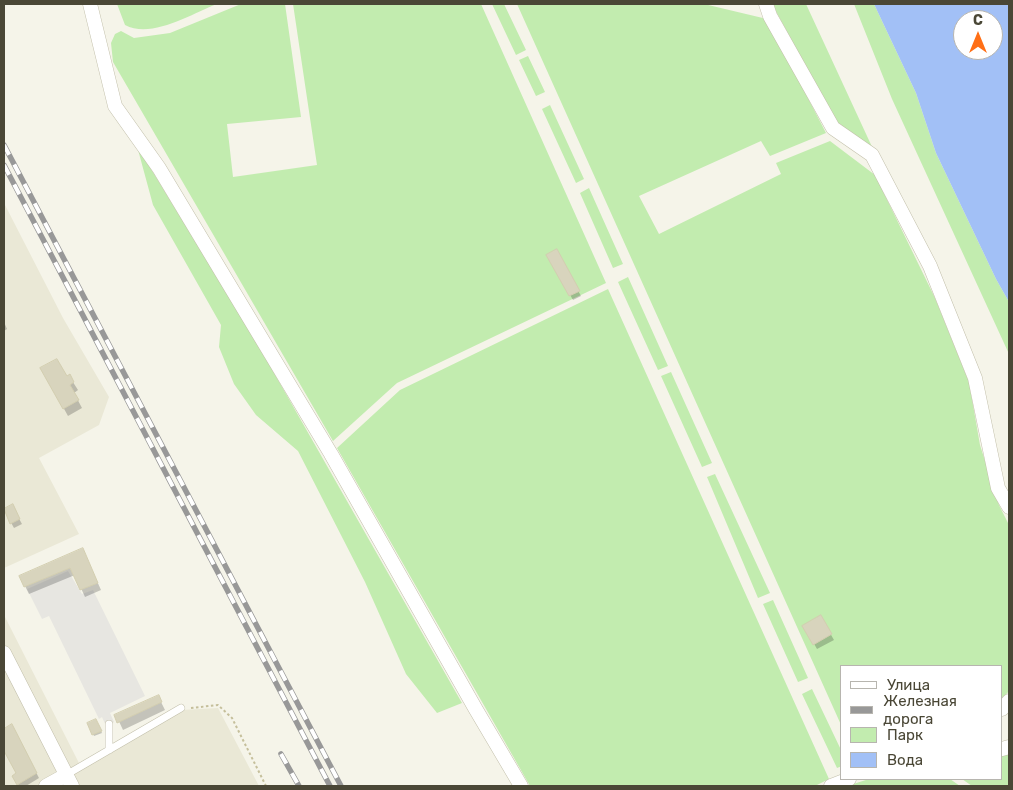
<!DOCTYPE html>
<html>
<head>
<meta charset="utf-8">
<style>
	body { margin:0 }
	#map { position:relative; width:1013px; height:790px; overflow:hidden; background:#f5f4e9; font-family:Rubik,sans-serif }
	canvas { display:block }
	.frame { position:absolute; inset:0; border:5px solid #4a4736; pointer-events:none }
	.legend { position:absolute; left:840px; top:665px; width:162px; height:115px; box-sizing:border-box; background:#fff; border:1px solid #b7b5af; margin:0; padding:6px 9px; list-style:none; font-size:15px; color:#4a4736 }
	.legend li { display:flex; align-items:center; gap:10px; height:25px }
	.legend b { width:25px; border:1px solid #b7b5af }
	.north { position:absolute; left:953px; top:10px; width:50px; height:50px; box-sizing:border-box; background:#fff; border:1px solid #b7b5af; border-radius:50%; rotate:0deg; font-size:14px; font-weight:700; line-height:20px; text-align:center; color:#4a4736 }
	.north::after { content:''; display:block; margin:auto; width:18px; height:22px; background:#ff6f16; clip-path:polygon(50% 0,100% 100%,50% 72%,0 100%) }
</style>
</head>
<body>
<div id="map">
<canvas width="1013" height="790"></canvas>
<div class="frame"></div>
<ul class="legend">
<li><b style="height:6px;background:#fff"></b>Улица</li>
<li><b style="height:6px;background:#989898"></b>Железная дорога</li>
<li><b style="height:14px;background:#c2ecaf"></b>Парк</li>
<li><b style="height:14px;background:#a2c0f6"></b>Вода</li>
</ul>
<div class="north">С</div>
</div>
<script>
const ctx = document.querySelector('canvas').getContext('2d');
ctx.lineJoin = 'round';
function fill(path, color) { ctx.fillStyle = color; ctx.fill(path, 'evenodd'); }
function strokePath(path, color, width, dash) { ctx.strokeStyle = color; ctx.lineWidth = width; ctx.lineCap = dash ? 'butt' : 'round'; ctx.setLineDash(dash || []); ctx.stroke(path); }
const residential = new Path2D(`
	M 4,203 L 63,318 L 109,397 L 99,425 L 39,458 L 79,534 L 4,568 Z
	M 4,615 L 82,769 L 181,710 L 218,708 L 259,786 L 4,786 Z`);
const green = new Path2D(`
	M 117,4 L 217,4 C 191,14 152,39 125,25 Z
	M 241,4 L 285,4 L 301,117 L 227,124 L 233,177 L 317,165 L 293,4 L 481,4 L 606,283 L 397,383 L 333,441 L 113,62 L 111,43 L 115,34 L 121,31 L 134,38 L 170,33 Z
	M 492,4 L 504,4 L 526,50 L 516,55 Z
	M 517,4 L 704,4 L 767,19 L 826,133 L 770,156 L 761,141 L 639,196 L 659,234 L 781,174 L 776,163 L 830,141 L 875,175 L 935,298 L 969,382 L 980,445 L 999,505 L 1009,525 L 1009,691 L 1002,699 L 1002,666 L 842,666 L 842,727 Z
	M 772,4 L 806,4 L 873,149 L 837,124 Z
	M 854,4 L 874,4 L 916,93 L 936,153 L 996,279 L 1009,302 L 1009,354 L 892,99 Z
	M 528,56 L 545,92 L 536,96 L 519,60 Z
	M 550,105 L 584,179 L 576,183 L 542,109 Z
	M 137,146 L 253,336 L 462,703 L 437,713 L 406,674 L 365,582 L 298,451 L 256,415 L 234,384 L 219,347 L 221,325 L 153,205 Z
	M 589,188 L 623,264 L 613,268 L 580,193 Z
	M 628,277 L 668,366 L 658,370 L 618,282 Z
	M 608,289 L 829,779 L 815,786 L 530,786 L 337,448 L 400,390 Z
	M 671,372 L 712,463 L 702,467 L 661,376 Z
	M 715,474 L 770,593 L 758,598 L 707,477 Z
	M 773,600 L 808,678 L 798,682 L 763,604 Z
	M 812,689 L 842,752 L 842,766 L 837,768 L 802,694 Z
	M 1009,753 L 1009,786 L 972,786 L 962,779 L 1002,779 L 1002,754 Z
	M 869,779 L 950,779 L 960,786 L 847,786 Z`);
const parking = new Path2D(`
	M 68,571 L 82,594 L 93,590 L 145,696 L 110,713 L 114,722 L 106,726 L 102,717 L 99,719 L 49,616 L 42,619 L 27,589 Z`);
const water = new Path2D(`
	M 874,4 L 1009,4 L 1009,302 L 996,279 L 936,153 L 916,93 ZM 963,20 L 993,20 L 993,50 L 963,50 Z`);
const shadow = new Path2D(`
	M 556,251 L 581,296 L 573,300 L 548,256 Z
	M 4,322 L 7,329 L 4,331 Z
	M 42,369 L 66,378 L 69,376 L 78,390 L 74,393 L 82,408 L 68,416 Z
	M 12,506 L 22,524 L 14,528 L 4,510 Z
	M 83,550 L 101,590 L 85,597 L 75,575 L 29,594 L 20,576 Z
	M 820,616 L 834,640 L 817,649 L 804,626 Z
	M 158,696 L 165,710 L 123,730 L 116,715 Z
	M 95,720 L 102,733 L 94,736 L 88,724 Z
	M 12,726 L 39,778 L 26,786 L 19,786 L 14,777 L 18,774 L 4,747 L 4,730 Z`);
const building = new Path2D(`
	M 557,249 L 580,291 L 569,296 L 546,255 Z
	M 57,359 L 67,376 L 70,374 L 74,382 L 70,385 L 79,400 L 63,409 L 40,368 Z
	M 13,504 L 20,519 L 10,524 L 4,509 Z
	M 83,548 L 98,583 L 80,590 L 70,568 L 24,587 L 19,576 Z
	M 821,615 L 832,634 L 813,645 L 802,626 Z
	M 159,695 L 162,702 L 117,723 L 114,715 Z
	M 96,719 L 102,731 L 92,735 L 87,723 Z
	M 12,724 L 37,773 L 17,785 L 12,776 L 16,773 L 4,751 L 4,729 Z`);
const path = new Path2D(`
	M 191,708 L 218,705 L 232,718 L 266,786`);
const lane = new Path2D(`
	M 109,724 L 109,750
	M 66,775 L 181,708`);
const street = new Path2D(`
	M 90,4 L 115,106 L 159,168 L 331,454 L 475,708 L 521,786
	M 766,4 L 770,16 L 833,128 L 872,155 L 930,266 L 975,378 L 998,488 L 1009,507
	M 4,653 L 72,786
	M 1002,709 L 1009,701
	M 1002,749 L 1009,747
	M 46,786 L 66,775
	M 831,786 L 849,779`);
const rail = new Path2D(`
	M 4,145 L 341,786
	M 4,165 L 330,786
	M 281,754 L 299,786`);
fill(residential, '#eae8d6');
fill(green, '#c2ecaf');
fill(parking, '#e7e6e1');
fill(water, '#a2c0f6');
fill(shadow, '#0003');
fill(building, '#d8d4bd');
strokePath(building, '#d3ceb0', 1);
strokePath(lane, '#c2bfaa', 8);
strokePath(street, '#c2bfaa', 15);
strokePath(path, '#c5bf9b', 2, [2.5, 2.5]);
strokePath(lane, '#fff', 7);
strokePath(street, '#fff', 14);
strokePath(rail, '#989898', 5.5);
strokePath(rail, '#fff', 4, [11]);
</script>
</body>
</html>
